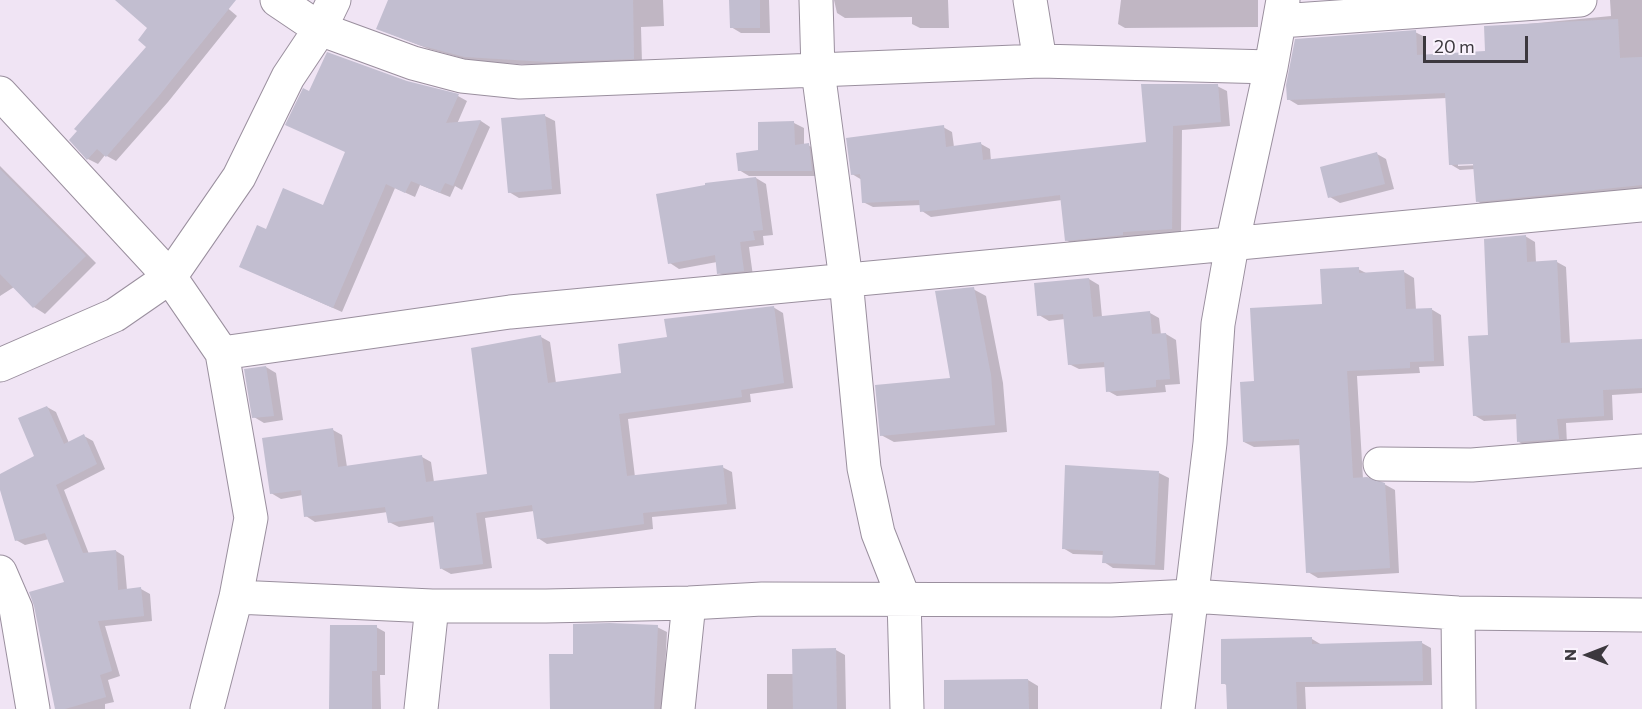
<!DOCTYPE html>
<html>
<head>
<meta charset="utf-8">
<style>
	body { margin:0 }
	#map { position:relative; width:1642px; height:709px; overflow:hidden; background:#f0e4f4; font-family:Commissioner,sans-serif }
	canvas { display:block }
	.north { position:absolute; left:1558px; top:625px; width:60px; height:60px; -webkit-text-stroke:4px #faf3fd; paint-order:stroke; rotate:270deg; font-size:16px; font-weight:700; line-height:24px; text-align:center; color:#3c383e }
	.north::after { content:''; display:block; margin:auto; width:21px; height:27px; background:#3c383e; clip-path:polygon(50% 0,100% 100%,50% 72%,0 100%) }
	.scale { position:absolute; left:1423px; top:36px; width:105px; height:27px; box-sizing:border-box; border:3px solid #3c383e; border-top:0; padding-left:8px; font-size:18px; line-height:21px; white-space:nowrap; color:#3c383e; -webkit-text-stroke:4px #faf3fd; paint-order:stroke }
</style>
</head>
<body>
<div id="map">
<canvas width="1642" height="709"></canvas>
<div class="north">N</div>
<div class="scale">20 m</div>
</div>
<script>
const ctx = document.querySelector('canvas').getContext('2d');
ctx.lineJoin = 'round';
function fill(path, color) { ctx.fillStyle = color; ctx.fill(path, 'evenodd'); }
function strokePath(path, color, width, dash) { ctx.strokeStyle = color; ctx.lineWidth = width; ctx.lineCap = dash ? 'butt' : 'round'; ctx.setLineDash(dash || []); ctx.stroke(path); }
const shadow = new Path2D(`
	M 117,0 L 218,0 L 237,16 L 168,102 L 116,161 L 105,155 L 98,164 L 88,159 L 71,140 L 148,46 L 149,28 Z
	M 390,0 L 663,0 L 664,26 L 641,27 L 642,63 L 558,66 L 476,62 L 429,49 L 378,29 Z
	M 731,0 L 769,0 L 770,33 L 741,33 L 731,27 Z
	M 834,0 L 948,0 L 949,28 L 920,28 L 912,24 L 912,17 L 845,18 L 837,13 Z
	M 1121,0 L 1258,0 L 1258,27 L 1125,28 L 1118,24 Z
	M 1610,0 L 1642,0 L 1642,190 L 1487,207 L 1477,201 L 1475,169 L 1460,170 L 1450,164 L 1447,98 L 1298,105 L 1288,99 L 1415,32 L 1425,37 L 1426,56 L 1486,53 L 1527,24 L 1611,16 ZM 1481,162 L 1481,165 L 1458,166 L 1458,163 Z
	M 406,82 L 458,96 L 467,101 L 457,124 L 481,121 L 490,127 L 462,190 L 455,186 L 450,197 L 420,185 L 415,197 L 395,188 L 342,312 L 250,271 L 267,231 L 323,207 L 347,152 L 310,93 Z
	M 1217,86 L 1227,91 L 1230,126 L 1182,130 L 1181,234 L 1075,245 L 1066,240 L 1062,200 L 931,217 L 922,211 L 921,205 L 873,207 L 863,202 L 862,180 L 852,174 L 943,127 L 952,132 L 954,147 L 981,144 L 990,149 L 991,161 L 1147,143 Z
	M 545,116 L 555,121 L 561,194 L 519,198 L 509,192 Z
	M 794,123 L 804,128 L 804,146 L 808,145 L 818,151 L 822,176 L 749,176 L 739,170 Z
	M 1377,154 L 1386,159 L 1394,189 L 1340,203 L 1330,197 Z
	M 0,166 L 96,263 L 45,314 L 34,307 L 14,287 L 0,296 Z
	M 756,178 L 766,184 L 773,235 L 763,236 L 764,245 L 749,247 L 753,276 L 729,278 L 719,273 L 717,262 L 679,269 L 670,263 Z
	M 1525,236 L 1535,242 L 1536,263 L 1557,262 L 1566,267 L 1570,344 L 1642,341 L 1642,393 L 1612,395 L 1613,420 L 1566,423 L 1567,444 L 1528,447 L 1519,442 L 1517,419 L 1484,421 L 1474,415 L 1490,336 Z
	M 1358,269 L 1368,274 L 1404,272 L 1414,278 L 1416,310 L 1431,309 L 1441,315 L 1444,366 L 1419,367 L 1420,373 L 1357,376 L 1363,479 L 1384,484 L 1395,490 L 1399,573 L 1318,578 L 1308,572 L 1301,445 L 1254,447 L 1244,442 L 1256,382 Z
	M 1089,279 L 1099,285 L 1102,317 L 1150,313 L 1159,318 L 1161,335 L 1166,334 L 1176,340 L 1180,384 L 1165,385 L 1166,392 L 1117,396 L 1108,391 L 1106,367 L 1079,369 L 1069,364 L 1065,319 L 1049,321 L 1039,315 Z
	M 973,289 L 986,296 L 1003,383 L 1007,432 L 894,442 L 881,435 L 952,380 Z
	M 773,307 L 783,313 L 793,388 L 750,394 L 751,402 L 628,419 L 635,477 L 722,467 L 732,472 L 736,509 L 652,517 L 653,529 L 547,544 L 538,538 L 534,511 L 485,518 L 492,568 L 451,574 L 442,569 L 435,522 L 399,527 L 389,522 L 388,512 L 315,522 L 306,516 L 303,495 L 281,499 L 271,493 L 333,430 L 342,435 L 347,467 L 422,457 L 431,462 L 434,482 L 489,475 L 541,337 L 550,342 L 556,383 L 623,374 L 668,338 Z
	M 266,367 L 276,373 L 283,420 L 264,423 L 254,417 L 246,370 Z
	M 47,407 L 56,412 L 69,443 L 84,436 L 93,441 L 105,469 L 64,490 L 89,554 L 116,551 L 124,556 L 127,590 L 141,589 L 150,594 L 152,621 L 105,626 L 120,676 L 108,680 L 114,702 L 105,704 L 105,709 L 56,709 L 36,605 L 66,583 L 49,539 L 25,545 L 16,540 L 0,485 L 0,475 L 36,457 Z
	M 1159,473 L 1169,478 L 1164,570 L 1113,568 L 1104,562 L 1104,555 L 1073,554 L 1063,548 Z
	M 376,627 L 385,632 L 385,675 L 380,675 L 381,709 L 331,709 Z
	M 657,627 L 667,632 L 663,709 L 551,709 L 574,656 Z
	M 1312,639 L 1322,645 L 1422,643 L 1431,648 L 1432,685 L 1305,687 L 1306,709 L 1228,709 L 1228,686 L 1223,683 Z
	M 836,650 L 845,655 L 846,709 L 767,709 L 767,674 L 794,674 Z
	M 1028,680 L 1038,686 L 1038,709 L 945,709 Z`);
const building = new Path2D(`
	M 115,0 L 236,0 L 158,97 L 106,157 L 97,149 L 87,160 L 69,140 L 77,131 L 74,129 L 146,47 L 138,40 L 147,28 Z
	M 388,0 L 633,0 L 634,59 L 548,62 L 465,57 L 419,45 L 376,29 Z
	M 729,0 L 760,0 L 760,28 L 730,28 Z
	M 1618,19 L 1620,58 L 1642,57 L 1642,185 L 1476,202 L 1473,164 L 1449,165 L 1445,93 L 1287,100 L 1286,85 L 1295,39 L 1416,30 L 1417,55 L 1485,51 L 1484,26 Z
	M 327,52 L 407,81 L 459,94 L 446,123 L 481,120 L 453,186 L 445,183 L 440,193 L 411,181 L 405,193 L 386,184 L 333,308 L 239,267 L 257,225 L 266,229 L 283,188 L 323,205 L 345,152 L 285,125 L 303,88 L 309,91 Z
	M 1141,84 L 1218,84 L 1221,122 L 1173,126 L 1172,229 L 1123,232 L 1123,235 L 1065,241 L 1060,195 L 920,212 L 919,200 L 862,203 L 860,174 L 851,175 L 846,138 L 944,125 L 946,147 L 981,142 L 983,160 L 1146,142 Z
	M 545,114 L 552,189 L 508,193 L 501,118 Z
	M 794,121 L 795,145 L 809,143 L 812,171 L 738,171 L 736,153 L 758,150 L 758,122 Z
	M 1377,152 L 1385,184 L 1328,198 L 1320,167 Z
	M 0,169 L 86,256 L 33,308 L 0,274 Z
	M 756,177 L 763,230 L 753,231 L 755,240 L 740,242 L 744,271 L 717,274 L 715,255 L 668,264 L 656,194 L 705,185 L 705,183 Z
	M 1526,235 L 1527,262 L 1557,260 L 1561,343 L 1642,339 L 1642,388 L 1603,390 L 1604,416 L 1557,419 L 1559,439 L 1517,442 L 1516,414 L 1473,416 L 1468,336 L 1488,335 L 1484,239 Z
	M 1359,267 L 1359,273 L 1404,270 L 1406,309 L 1432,308 L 1434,361 L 1410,362 L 1410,368 L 1347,371 L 1353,478 L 1367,477 L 1385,483 L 1390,568 L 1306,573 L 1299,439 L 1243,442 L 1240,382 L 1254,381 L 1250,308 L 1322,304 L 1320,269 Z
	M 1089,278 L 1093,317 L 1150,311 L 1152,334 L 1166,333 L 1170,379 L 1156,380 L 1156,387 L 1106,392 L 1104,362 L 1068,365 L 1063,314 L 1037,316 L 1034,283 Z
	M 974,287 L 991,375 L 995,425 L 880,436 L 875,385 L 950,378 L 935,291 Z
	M 774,306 L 784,383 L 741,390 L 742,397 L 619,414 L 627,476 L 723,465 L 727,504 L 643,513 L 644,524 L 537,539 L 532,505 L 476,513 L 483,564 L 440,569 L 433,516 L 388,523 L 385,507 L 304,517 L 301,490 L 270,494 L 262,438 L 333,428 L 338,467 L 422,455 L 426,482 L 487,474 L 471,348 L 541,335 L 548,383 L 621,373 L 618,344 L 667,337 L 664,319 Z
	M 266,366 L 274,416 L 252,418 L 244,369 Z
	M 47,406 L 64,444 L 84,434 L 97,464 L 56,485 L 83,553 L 116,550 L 118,590 L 141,587 L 144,616 L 98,621 L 112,671 L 100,675 L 106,697 L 65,709 L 55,709 L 34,606 L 29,592 L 64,582 L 45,533 L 15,541 L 0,490 L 0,474 L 34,456 L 18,418 Z
	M 1065,465 L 1159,471 L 1155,565 L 1102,563 L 1103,551 L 1062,549 Z
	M 610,623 L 658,625 L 654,709 L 550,709 L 549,654 L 573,654 L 573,624 Z
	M 330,625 L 377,625 L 377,671 L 372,671 L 372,709 L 329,709 Z
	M 1312,637 L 1312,644 L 1422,641 L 1423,681 L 1296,682 L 1297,709 L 1227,709 L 1226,684 L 1221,684 L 1221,639 Z
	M 836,648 L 837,709 L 793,709 L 792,649 Z
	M 1028,679 L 1029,709 L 944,709 L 944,680 Z`);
const minor = new Path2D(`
	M 277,0 L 320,29 L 413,63 L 462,76 L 520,82 L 1040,61 L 1271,67
	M 816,0 L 818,71 L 846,280 L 864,468 L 878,533 L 904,599 L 907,709
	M 1030,0 L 1040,61
	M 1280,21 L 1580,0
	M 0,93 L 170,277 L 222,353 L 251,518 L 236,597 L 207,709
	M 222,353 L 510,312 L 1642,205
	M 0,365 L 115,315 L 170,277 L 239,177 L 288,77 L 320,29 L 334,0
	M 1380,464 L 1472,465 L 1642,451
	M 0,572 L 16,609 L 33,709
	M 236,597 L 432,606 L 546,606 L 689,603 L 762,599 L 1111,600 L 1191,596 L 1458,613 L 1642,615
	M 1458,613 L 1459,709
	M 421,709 L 432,606
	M 678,709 L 689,603
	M 1178,709 L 1210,443 L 1218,324 L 1232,245 L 1271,67 L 1283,0`);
fill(shadow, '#0003');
fill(building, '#c2bed0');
strokePath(minor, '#9a8f9e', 35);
strokePath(minor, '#fff', 33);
</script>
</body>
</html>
